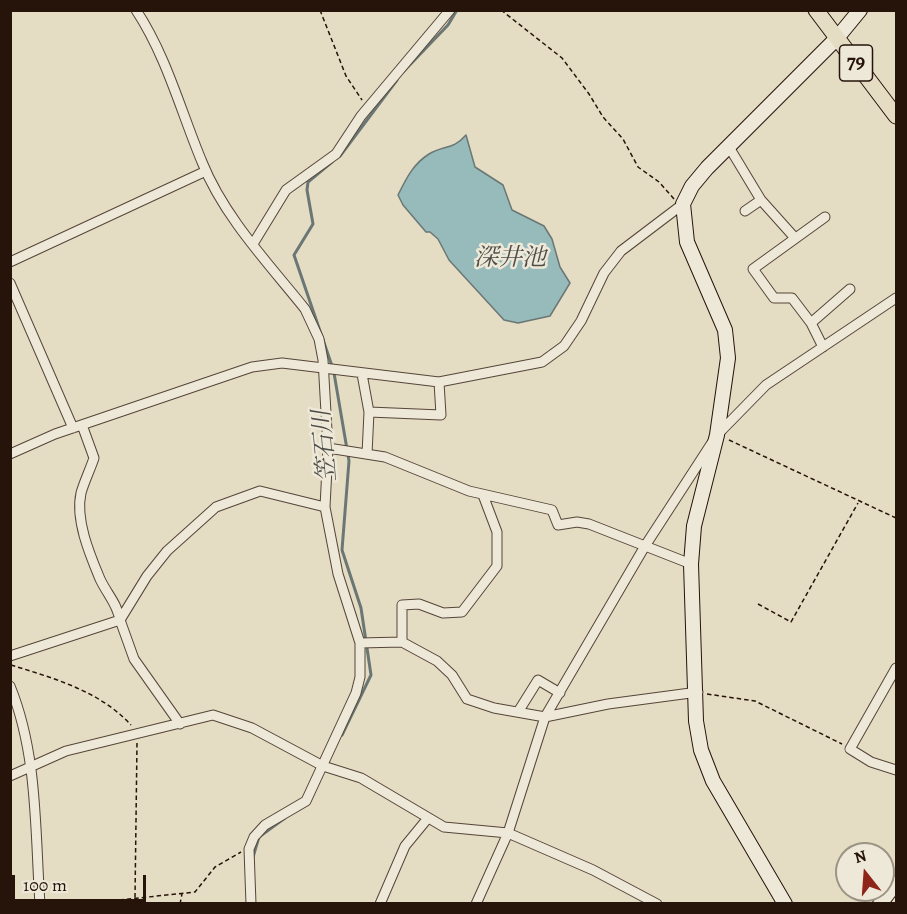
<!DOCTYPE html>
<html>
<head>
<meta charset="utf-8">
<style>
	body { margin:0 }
	#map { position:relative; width:907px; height:914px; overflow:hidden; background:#e4dcc3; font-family:Alegreya,serif }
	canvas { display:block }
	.frame { position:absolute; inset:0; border:12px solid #261309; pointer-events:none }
	.north { position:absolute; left:835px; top:842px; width:60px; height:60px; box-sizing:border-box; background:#ede8d8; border:2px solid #9d9385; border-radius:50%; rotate:343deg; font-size:16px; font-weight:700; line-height:24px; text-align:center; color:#261309 }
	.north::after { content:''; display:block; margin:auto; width:21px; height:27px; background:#8f2418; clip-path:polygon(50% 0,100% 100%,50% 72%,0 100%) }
	.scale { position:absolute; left:12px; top:875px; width:134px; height:27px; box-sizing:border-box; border:3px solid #261309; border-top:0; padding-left:8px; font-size:18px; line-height:21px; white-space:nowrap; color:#261309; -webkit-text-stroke:4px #ede8d8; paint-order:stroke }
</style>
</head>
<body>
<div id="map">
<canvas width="907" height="914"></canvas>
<div class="frame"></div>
<div class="north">N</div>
<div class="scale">100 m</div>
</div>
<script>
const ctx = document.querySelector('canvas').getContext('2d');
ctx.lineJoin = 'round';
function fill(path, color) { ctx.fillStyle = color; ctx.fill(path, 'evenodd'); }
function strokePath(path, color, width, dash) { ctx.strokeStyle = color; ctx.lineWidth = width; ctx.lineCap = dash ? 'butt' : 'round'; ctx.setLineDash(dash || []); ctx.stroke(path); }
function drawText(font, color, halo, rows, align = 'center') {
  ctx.font = font + ' Alegreya,"Noto Serif JP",serif'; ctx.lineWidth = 5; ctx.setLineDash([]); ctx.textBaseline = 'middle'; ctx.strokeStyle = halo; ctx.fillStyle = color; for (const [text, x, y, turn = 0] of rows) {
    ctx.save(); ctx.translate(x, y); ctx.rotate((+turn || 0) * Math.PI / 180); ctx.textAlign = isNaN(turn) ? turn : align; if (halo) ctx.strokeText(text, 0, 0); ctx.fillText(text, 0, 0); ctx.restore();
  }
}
const water = new Path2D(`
	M 466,135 L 475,167 L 503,185 L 512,210 L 544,226 L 552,239 L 560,267 L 570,283 L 550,316 L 518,323 L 504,320 L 449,260 L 438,239 L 430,232 L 426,232 L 403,205 L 398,195 C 406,179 413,164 429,154 C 444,145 453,150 466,135 Z`);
const stream = new Path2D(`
	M 403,72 L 448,25 L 457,10
	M 340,156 L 397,80
	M 332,162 L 308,182 L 307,190 L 313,224 L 294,255 L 332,366
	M 334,373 L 349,461 L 342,550 L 361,608 L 371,675 L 342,735
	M 253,857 L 259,837 L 285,818`);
const path = new Path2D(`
	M 320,10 L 346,76 L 362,100
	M 501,10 L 562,58 L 589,94 L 603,117 L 623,139 L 638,167 L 659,182 L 674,199
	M 729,440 L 896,518
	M 758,604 L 791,622 L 858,503
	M 11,665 C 53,678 100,691 131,725
	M 707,694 L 755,701 L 842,744
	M 137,743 L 135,898 L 139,904
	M 82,904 L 195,892 L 215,867 L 241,852
	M 180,904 L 182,894`);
const street = new Path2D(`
	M 136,10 C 167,57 181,112 202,162 C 224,217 269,264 305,309 L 319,339 L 323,360 L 328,448 L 325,507 L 338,574 L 360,643 L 360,677 L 356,693 L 306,801 L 265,825 L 254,837 L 249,849 L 251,904
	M 729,147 L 761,200 L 795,238
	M 745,211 L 761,200
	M 253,244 L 286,190 L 336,154 L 361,116 L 450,10
	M 10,262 L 206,171
	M 10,283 L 73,428
	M 811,323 L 850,289
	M 823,347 L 811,323 L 792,298 L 774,298 L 753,269 L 825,217
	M 362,374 L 369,412 L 367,454
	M 369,412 L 441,415 L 439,382
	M 82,425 L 94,458 C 90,470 84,482 81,493 C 75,520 90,555 100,579 C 107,594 117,603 120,620
	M 328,448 L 385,457 L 469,491 L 552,510 L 558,525 L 577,522 L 589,524 L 691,564
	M 10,454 L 55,434 L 252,367 L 282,363 L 439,382 L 542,362 L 564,346 L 581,321 L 604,273 L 621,251 L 683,204
	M 120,620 L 147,576 L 167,551 L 216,507 L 260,491 L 325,507
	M 402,642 L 402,605 L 419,604 L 443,613 L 462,612 L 497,566 L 497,532 L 483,495
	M 360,643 L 402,642 L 437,661 L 452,675 L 467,699 L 494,708 L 545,717 L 608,704 L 698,692
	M 10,656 L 120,620 L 134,659 L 180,724
	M 896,668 L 850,749 L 871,762 L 896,770
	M 10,686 C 38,754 35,832 40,904
	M 518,712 L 538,680 L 560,693
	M 10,776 L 66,751 L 213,715 L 252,728 L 323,766 L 361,778 L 444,827 L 508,833 L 593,870 L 657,904
	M 380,904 L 405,846 L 428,818
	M 476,904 L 508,833 L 545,717 L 645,546 L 717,435 L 766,385 L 896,298`);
const secondary = new Path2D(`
	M 785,904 L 713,781 L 701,750 L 696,721 L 691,564 L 694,526 L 717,435 L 728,358 L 725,330 L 687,242 L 683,204 L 692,186 L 707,168 L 837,38 L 860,10
	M 880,904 L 896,883`);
const primary = new Path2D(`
	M 816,10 L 896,116`);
const shields = [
	[856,63,33]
];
const shieldNames = [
	["79",856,63]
];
const waterNames = [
	["深井池",510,259],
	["笠石川",326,446,-95]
];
fill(water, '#97babb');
strokePath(water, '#6a7774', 1.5);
strokePath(stream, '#6a7774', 3);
strokePath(street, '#564538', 11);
strokePath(secondary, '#261309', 16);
strokePath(primary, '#261309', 17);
strokePath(path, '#261309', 1.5, [4.5, 3]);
strokePath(street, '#ede8d8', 9);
strokePath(secondary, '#ede8d8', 14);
strokePath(primary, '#e4dcc3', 15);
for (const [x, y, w] of shields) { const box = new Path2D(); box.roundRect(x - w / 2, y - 18, w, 36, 4.5); ctx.fillStyle = '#ede8d8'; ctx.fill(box); strokePath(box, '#261309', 1.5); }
drawText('bold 21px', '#261309', null, shieldNames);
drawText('italic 24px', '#4e4d47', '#ede8d8', waterNames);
</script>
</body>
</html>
